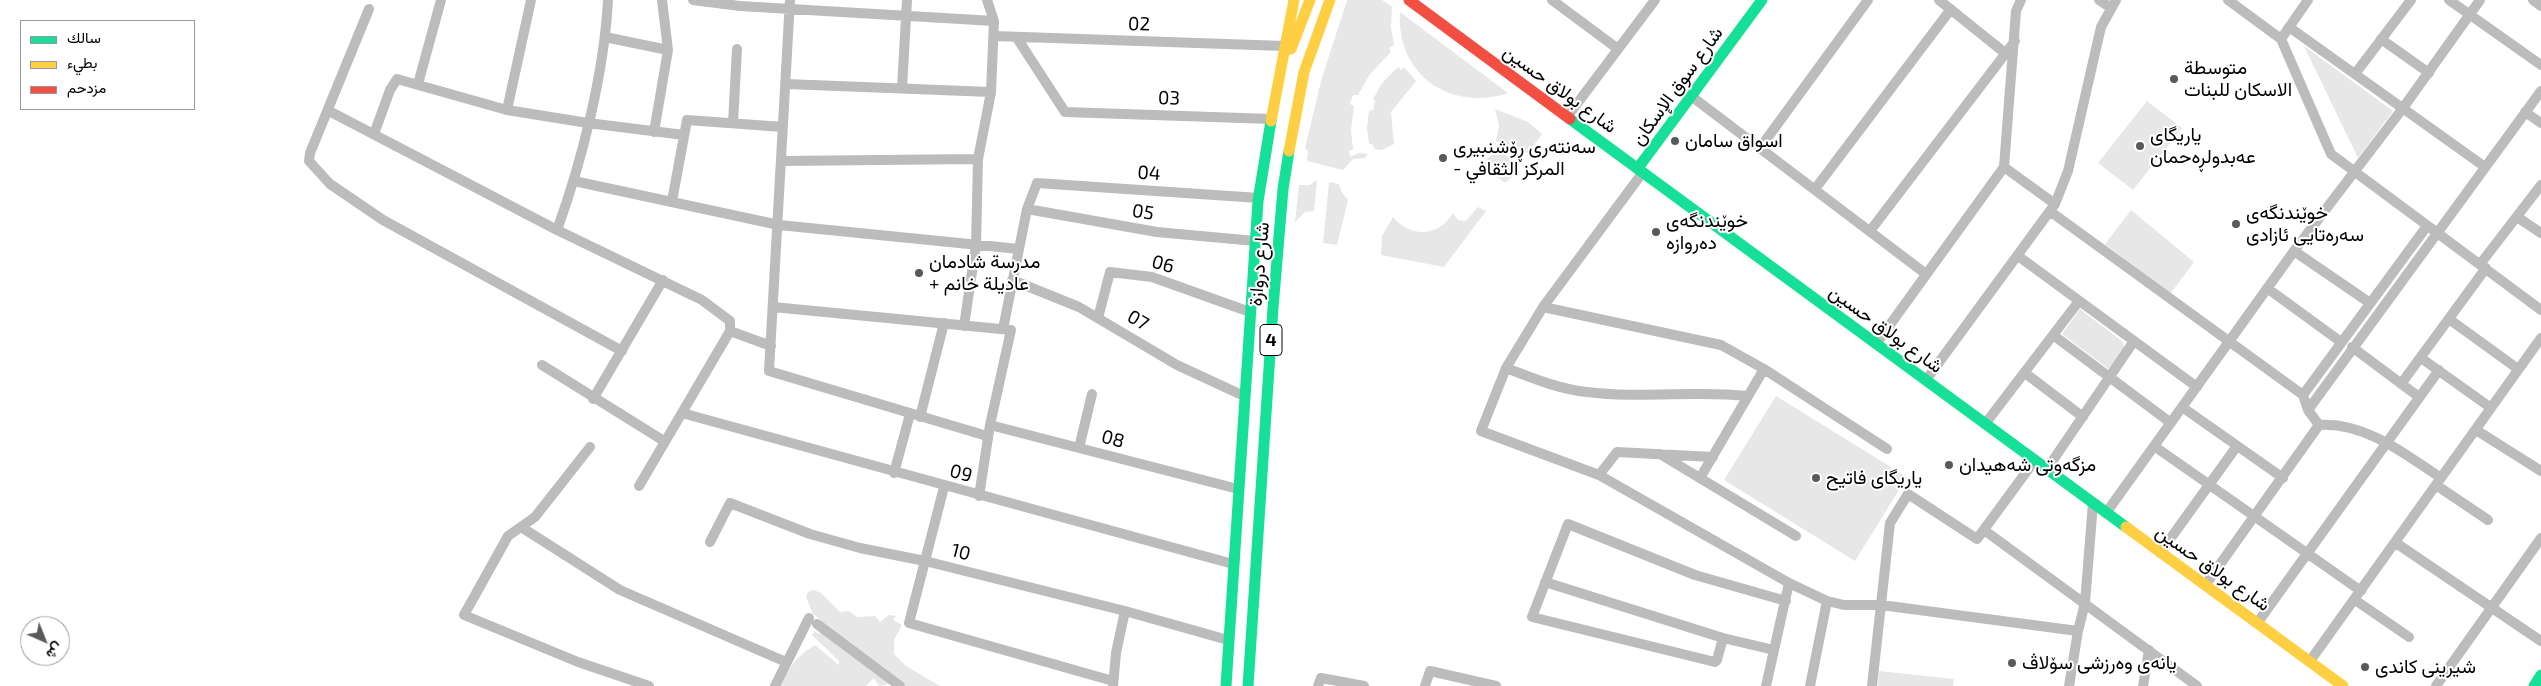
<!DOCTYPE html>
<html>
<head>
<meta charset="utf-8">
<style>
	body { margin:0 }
	#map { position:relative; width:2541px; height:686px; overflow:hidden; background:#fff; font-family:"Exo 2",Vazirmatn,sans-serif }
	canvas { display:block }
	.legend { position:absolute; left:20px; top:20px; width:175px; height:90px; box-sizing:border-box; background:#fff; border:1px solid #999; margin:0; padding:6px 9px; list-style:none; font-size:15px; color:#000 }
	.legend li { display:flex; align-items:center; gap:10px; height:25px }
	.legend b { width:25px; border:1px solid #999 }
	.north { position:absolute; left:20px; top:616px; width:50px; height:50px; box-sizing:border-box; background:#fff; border:1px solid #999; border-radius:50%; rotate:136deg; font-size:14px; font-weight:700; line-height:20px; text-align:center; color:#000 }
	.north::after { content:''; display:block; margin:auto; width:18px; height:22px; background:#595959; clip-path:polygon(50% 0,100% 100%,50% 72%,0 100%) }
</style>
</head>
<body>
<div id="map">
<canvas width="2541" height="686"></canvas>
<ul class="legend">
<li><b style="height:6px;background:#16e098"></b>سالك</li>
<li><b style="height:6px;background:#ffcf43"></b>بطيء</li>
<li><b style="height:6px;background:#f24e42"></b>مزدحم</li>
</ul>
<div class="north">ش</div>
</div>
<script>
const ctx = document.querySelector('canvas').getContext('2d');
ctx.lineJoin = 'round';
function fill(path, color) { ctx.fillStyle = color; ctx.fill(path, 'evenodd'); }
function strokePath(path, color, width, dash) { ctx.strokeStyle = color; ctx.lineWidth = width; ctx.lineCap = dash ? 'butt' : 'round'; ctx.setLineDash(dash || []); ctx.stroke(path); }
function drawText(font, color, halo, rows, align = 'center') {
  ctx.font = font + ' "Exo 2",Vazirmatn,sans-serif'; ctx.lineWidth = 4; ctx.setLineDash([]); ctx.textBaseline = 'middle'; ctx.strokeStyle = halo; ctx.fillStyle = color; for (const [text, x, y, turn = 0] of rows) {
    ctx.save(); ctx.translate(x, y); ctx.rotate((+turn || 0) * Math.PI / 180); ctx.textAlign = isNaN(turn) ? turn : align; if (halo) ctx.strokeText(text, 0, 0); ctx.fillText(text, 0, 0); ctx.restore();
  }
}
const green = new Path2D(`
	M 1347,0 L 1382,0 L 1392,7 L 1391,27 L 1394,45 L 1389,48 L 1391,52 L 1370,74 L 1358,95 L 1353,95 L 1350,104 L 1354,106 L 1351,130 L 1353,149 L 1349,151 L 1350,157 L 1359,153 L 1368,154 L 1365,158 L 1353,159 L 1343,170 L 1307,161 L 1308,151 L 1305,148 L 1321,81 Z
	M 1400,12 L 1508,93 C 1451,112 1396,75 1400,12 Z
	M 2304,46 L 2393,111 L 2358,158 Z
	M 1398,67 L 1401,70 L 1404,67 L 1416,81 L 1391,112 L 1394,144 L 1382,150 L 1375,149 L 1372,144 L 1369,144 L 1367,127 L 1369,111 L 1373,110 L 1375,101 L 1373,99 L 1382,83 Z
	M 2147,101 L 2182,128 L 2133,190 L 2098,163 Z
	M 1495,109 L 1528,122 L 1542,134 L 1528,153 L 1496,141 L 1499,126 Z
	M 1498,153 L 1508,156 L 1514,166 L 1513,176 L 1505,183 L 1483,165 L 1489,157 Z
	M 1317,180 L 1314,211 L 1305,212 L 1295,222 L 1299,185 L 1310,185 Z
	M 1329,182 L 1339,184 L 1341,191 L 1348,200 L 1337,245 L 1323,243 Z
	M 1478,207 L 1486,211 L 1444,267 L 1381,255 L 1382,236 L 1393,217 C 1410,238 1439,237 1453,213 L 1458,220 L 1466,221 Z
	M 2131,210 L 2194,262 L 2170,294 L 2105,244 Z
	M 2080,309 L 2123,342 L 2125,349 L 2110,370 L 2062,334 Z
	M 1776,396 L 1907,477 L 1855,561 L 1724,480 Z
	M 814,590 L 821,593 L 840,612 L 849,611 L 857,617 L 875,616 L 880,622 L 889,615 L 896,616 L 893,620 L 902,625 L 894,640 L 894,654 L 906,666 L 940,686 L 897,686 L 898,678 L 890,676 L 889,684 L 879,686 L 874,678 L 866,686 L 781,686 C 788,668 798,655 815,645 L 839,665 L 839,661 L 812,635 L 815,631 L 818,634 L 821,631 L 821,620 L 813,614 L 806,597 L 808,592 Z
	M 1879,671 L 1954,679 L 1953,686 L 1878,686 Z`);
const street = new Path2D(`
	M 693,0 L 740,6 L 994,21
	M 790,0 L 769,371 L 987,436
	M 1552,0 L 1618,49
	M 1939,0 L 2005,53
	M 2099,0 L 2110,7
	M 2228,0 L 2281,39 L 2331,154 L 2541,310
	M 2449,0 L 2541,65
	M 2533,0 L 2541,6
	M 369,9 L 310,153 L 309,161 L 330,184 L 383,220 L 622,351
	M 2289,27 L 2485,167
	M 994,36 L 1284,46
	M 605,37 L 668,50
	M 1017,38 L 1065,112 L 1271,119
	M 2281,39 L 2308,0
	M 2381,39 L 2429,73
	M 2355,74 L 2411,0
	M 418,84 L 441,0
	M 786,84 L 991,92
	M 902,88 L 907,0
	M 1691,96 L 1926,274
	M 507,110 L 531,0
	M 329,111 L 557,230 L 702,300 L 730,321 L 730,331 L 639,486
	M 2525,112 L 2541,123
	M 1567,117 L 1655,0
	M 733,123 L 737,49
	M 654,132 L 668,50 L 662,0
	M 374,134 L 390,90 L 397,79 L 507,110 L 588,123 L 684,135
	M 1760,148 L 1868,0
	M 781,161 L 978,159
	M 2004,167 L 2055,204
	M 1643,172 L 1543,307 L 1506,368 L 1481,431 L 1599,475 L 1789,583 L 1827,601 L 1844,605 L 1881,605 L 2078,631
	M 574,181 L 779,225 L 1019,249
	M 1815,189 L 1951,9
	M 672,201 L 687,120 L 783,127
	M 1027,209 L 1157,232 L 1255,241
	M 2051,212 L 2303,395 L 2308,410 L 2319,425
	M 2517,217 L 2541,233
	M 557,230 C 582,161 604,74 608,0
	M 1870,231 L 2015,41
	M 2294,251 L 2370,303
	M 2018,256 L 2197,387
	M 2481,263 L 2541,185
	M 1012,280 L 1079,307 L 1177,365 L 1244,396
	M 2267,288 L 2341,342
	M 773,307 L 1011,330 L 990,425
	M 1543,307 L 1721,345 L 1764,369 L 1887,449
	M 1098,318 L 1110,272 L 1152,277 L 1250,312
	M 2449,319 L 2518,369
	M 964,326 L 976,245 L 978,159 L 991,92 L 994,21 L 987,0
	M 1003,329 L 1027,209 L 1037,183 L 1259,198
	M 730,331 L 771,346
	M 2053,335 L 2171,423
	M 1876,344 L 2004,167 L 2016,11 L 2021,0
	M 2352,347 L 2419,397
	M 2421,358 L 2491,408
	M 542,365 L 664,441
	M 1506,368 C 1533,378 1558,389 1587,392 C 1641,399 1695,390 1748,396
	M 2025,373 L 2083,417
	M 1926,380 L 2055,204 L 2068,171 L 2101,27 L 2116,0
	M 2401,384 L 2486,268
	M 2303,395 L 2427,226
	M 593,399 L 663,280
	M 2182,407 L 2283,478
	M 2308,410 L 2541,91
	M 682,413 L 1233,564
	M 920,417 L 944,323
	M 1985,424 L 2079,301
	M 2319,425 C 2365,422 2405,454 2441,478
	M 2476,430 L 2541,471
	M 2154,446 L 2361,591
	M 590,447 L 535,517 L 508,536 L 464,615 L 578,662 L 649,686
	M 1079,448 L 1092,394
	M 1660,454 L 1796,536
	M 2047,469 L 2134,341
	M 894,473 L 910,414
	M 1599,475 L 1617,452 L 1713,457
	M 1700,478 L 1764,369
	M 2436,485 L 2488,520
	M 944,487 L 909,623 L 1113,681
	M 979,496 L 990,425 L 1238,489
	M 2106,513 L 2294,251 L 2403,108 L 2480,0
	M 521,527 L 620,590 L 786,662
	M 1984,530 L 2197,686
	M 710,542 L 730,503 L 810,534 L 860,548 L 925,561 L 1125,611 L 1228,640
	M 2396,543 L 2541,641
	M 2160,553 L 2237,446
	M 1545,582 L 1723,638 L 1774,650
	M 2206,584 L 2319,425
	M 2355,600 L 2409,637
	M 2258,622 L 2439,370
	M 817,624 L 900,686
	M 1723,638 L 1717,660 L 1715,662 L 1532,617 L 1568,524 L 1695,575 L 1786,601
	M 2310,661 L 2541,338
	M 775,686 L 809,618
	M 1113,686 L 1116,653 L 1125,611
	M 1318,686 L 1321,678 L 1364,686
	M 1425,686 L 1430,671 L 1496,686
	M 1766,686 L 1789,583
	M 1810,686 L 1827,601
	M 1872,686 L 1890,523 L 1908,494 L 1977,539 L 2035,460
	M 2069,686 L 2078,631 L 2085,603 L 2093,503
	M 2143,686 L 2149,650
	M 2436,686 L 2541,538`);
const fast = new Path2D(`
	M 1570,119 L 2126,527
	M 1638,168 L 1762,0
	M 1226,686 L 1258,201 L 1271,121
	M 1248,686 L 1273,308 L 1283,189 L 1289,151
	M 2534,686 L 2541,675`);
const slow = new Path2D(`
	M 1291,49 L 1310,0
	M 1271,121 L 1294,0
	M 1289,151 L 1304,72 L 1330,0
	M 2126,527 L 2343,686`);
const jam = new Path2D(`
	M 1409,0 L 1570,119`);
const markers = [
	[2174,79,5,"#595959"],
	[1675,141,5,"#595959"],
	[2140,146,5,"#595959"],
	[1443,158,5,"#595959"],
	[2236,224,5,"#595959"],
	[1656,232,5,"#595959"],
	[919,273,5,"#595959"],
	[1949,465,5,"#595959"],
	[1816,478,5,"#595959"],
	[2012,663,5,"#595959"],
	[2365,667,5,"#595959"]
];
const shields = [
	[1271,340,22]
];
const shieldNames = [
	["4",1271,340]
];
const streetNames = [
	["02",1139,24,2],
	["شارع سوق الإسكان",1677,86,-54],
	["شارع بولاق حسين",1560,89,36],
	["03",1169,98,2],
	["04",1149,173,4],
	["05",1143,212,9],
	["06",1163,264,16],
	["شارع دروازة",1259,264,-85],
	["07",1138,320,30],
	["شارع بولاق حسين",1886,329,36],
	["08",1113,439,15],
	["09",961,473,15],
	["10",961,552,14],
	["شارع بولاق حسين",2213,568,35]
];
const poiNames = [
	["متوسطة",2184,68],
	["الاسكان للبنات",2184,90],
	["یاریگای",2150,135],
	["عەبدولڕەحمان",2150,157],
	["اسواق سامان",1685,141],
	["سەنتەری ڕۆشنبیری",1453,147],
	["- المرکز الثقافي",1453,169],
	["خوێندنگەی",2246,213],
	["سەرەتایی ئازادی",2246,235],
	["خوێندنگەی",1666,221],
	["دەروازە",1666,243],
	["مدرسة شادمان",929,262],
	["+ عاديلة خانم",929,284],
	["مزگەوتی شەهیدان",1959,465],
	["یاریگای فاتیح",1826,478],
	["یانەی وەرزشی سۆلاڤ",2022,663],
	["شیرینی کاندی",2375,667]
];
fill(green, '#e7e7e7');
strokePath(street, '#bcbcbc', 10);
strokePath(fast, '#16e098', 11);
strokePath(slow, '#ffcf43', 11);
strokePath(jam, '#f24e42', 11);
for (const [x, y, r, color] of markers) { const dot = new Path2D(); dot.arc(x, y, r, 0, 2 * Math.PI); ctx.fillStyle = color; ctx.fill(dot); strokePath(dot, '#fff', 2); }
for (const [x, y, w] of shields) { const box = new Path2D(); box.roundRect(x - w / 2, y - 15.5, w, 31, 4); ctx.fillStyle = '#fff'; ctx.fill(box); strokePath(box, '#000', 1); }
drawText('bold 18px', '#000', null, shieldNames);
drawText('19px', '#000', '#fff', streetNames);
drawText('19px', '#000', '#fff', poiNames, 'left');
</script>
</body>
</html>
